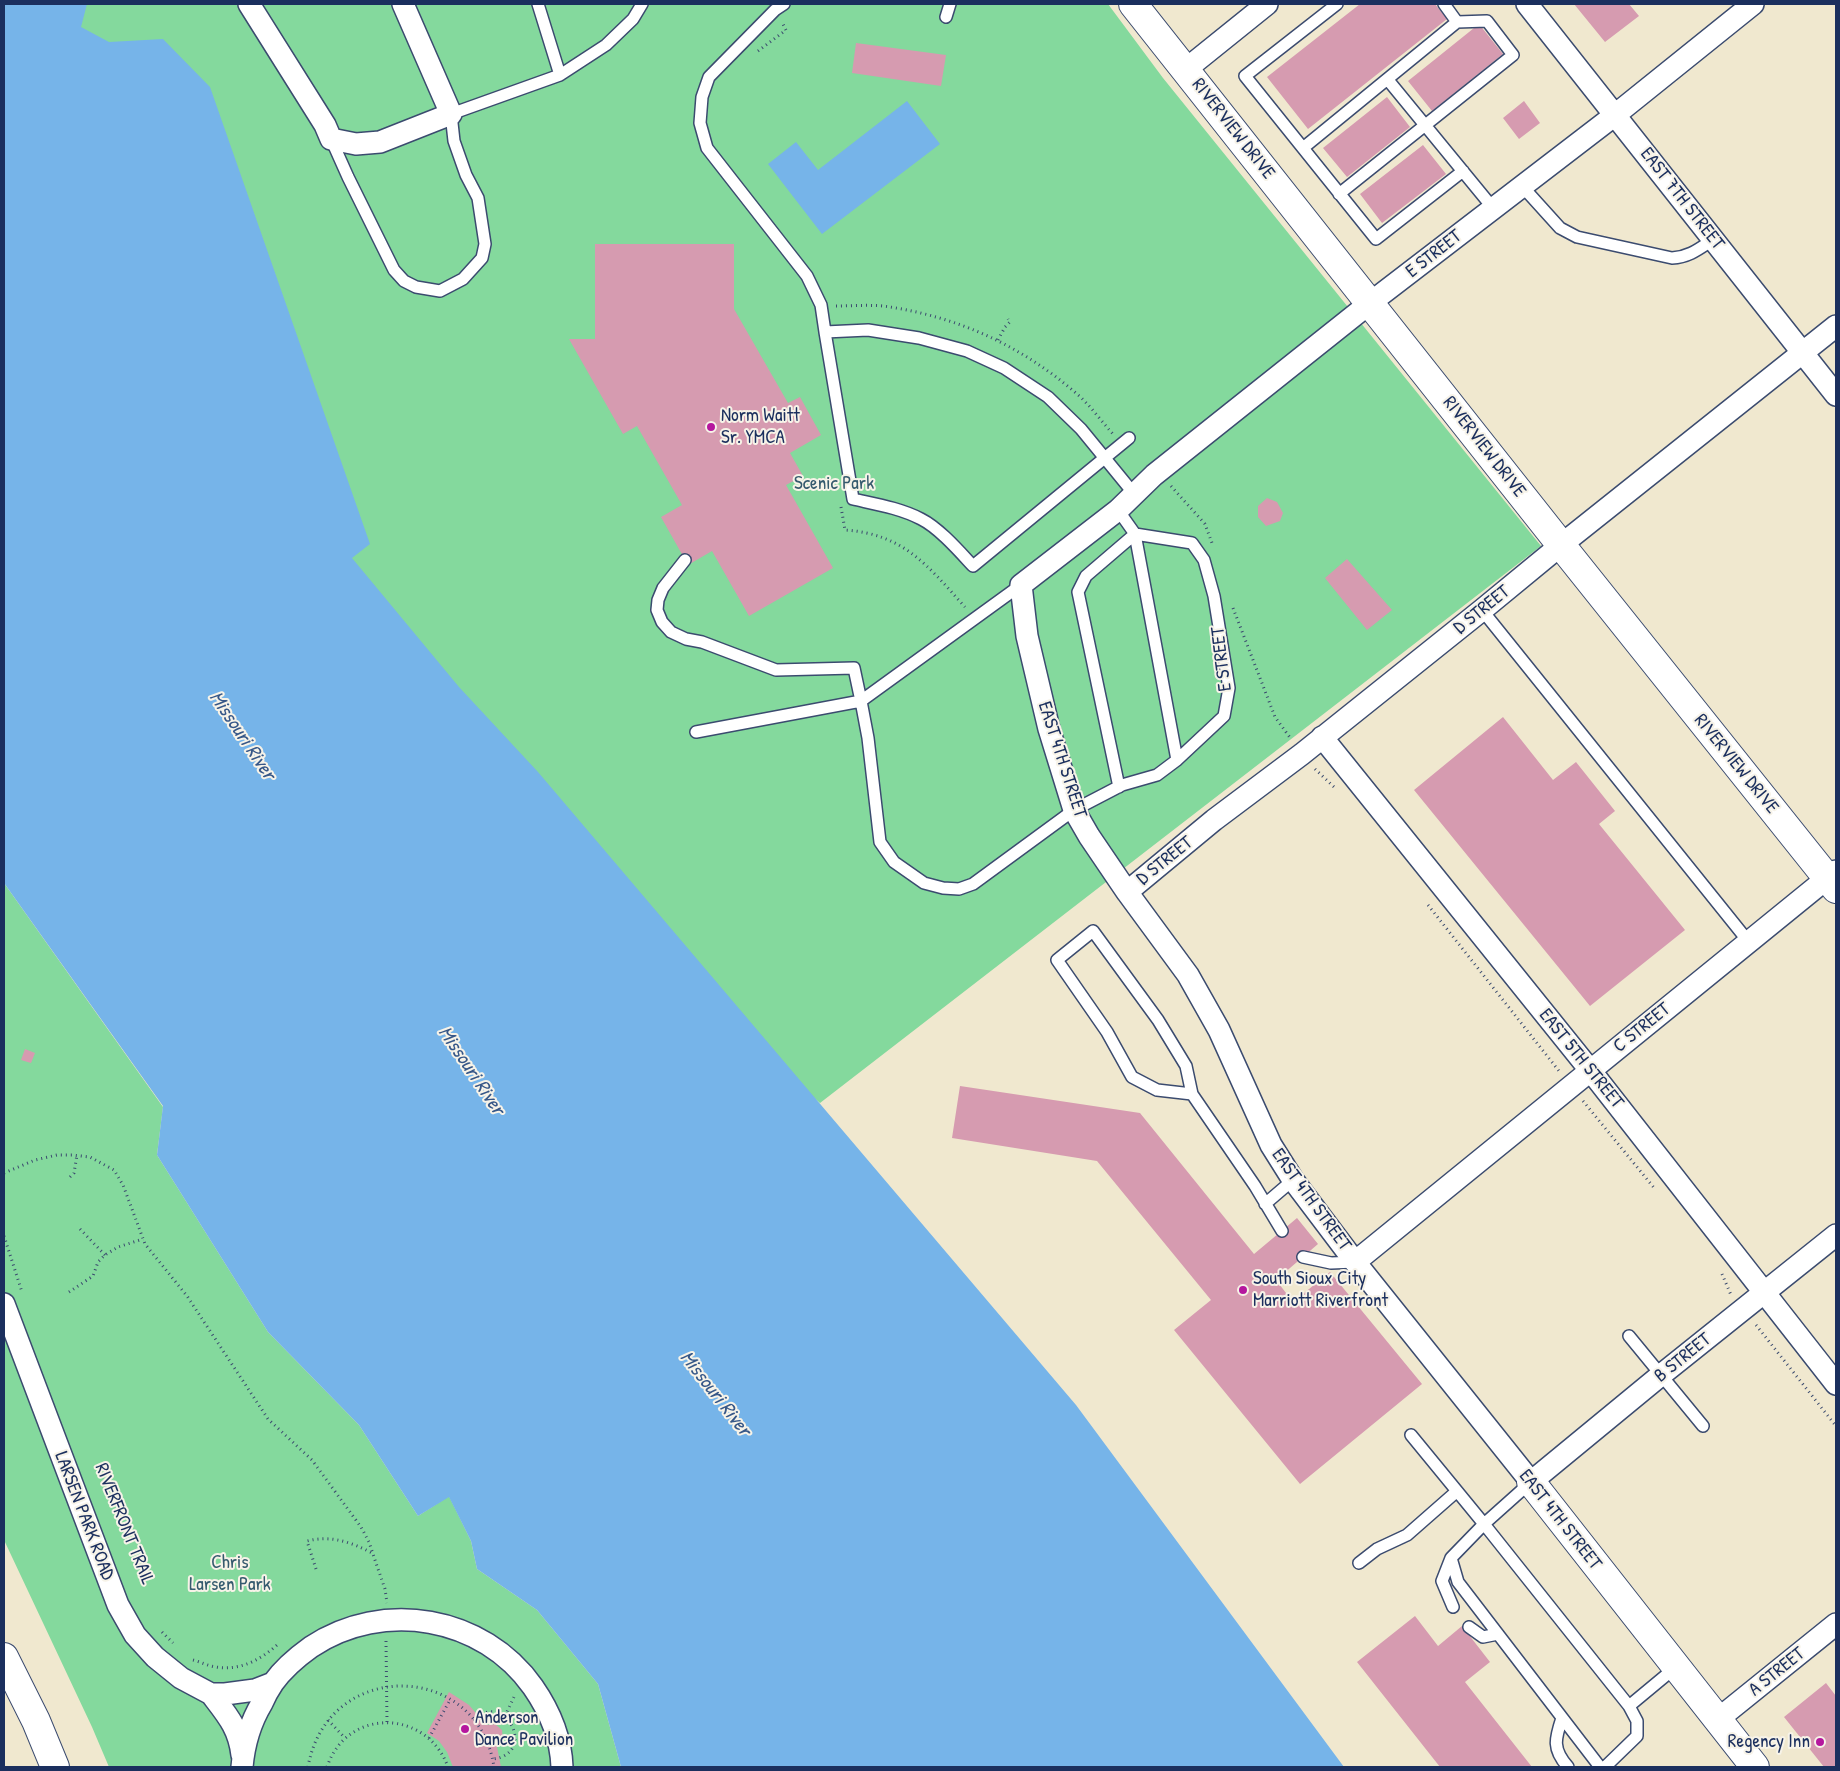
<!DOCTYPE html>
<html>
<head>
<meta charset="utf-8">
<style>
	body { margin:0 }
	#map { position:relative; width:1840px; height:1771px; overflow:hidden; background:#f0e8cf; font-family:"Patrick Hand",sans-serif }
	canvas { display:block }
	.frame { position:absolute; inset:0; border:5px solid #1b2f5e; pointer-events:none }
</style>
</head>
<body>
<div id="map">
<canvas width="1840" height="1771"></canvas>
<div class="frame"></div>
</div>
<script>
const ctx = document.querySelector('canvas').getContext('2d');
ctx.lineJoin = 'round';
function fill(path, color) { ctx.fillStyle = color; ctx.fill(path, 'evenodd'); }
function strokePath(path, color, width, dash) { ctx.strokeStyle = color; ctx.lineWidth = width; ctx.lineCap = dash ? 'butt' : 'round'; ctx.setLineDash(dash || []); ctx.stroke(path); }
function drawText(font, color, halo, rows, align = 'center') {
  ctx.font = font + ' "Patrick Hand",sans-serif'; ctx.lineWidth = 4; ctx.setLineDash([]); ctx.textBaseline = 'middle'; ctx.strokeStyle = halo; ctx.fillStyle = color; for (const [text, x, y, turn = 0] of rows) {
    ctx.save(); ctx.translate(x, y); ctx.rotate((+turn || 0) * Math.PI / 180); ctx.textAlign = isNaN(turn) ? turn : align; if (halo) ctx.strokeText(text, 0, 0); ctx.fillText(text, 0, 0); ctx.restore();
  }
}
const green = new Path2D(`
	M 50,4 L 1108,4 L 1163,78 L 1541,546 L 820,1103 L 348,702 Z
	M 4,883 L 163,1107 L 157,1155 L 268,1332 L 359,1425 L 418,1516 L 449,1496 L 471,1541 L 477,1569 L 537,1610 L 598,1684 L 621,1767 L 109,1767 L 92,1727 L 4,1540 Z`);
const water = new Path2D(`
	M 4,4 L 87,4 L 81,27 L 109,42 L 163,39 L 210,87 L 370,544 L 352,558 L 459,687 L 538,772 L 1076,1405 L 1344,1767 L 621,1767 L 598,1684 L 537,1610 L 477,1569 L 471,1541 L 449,1497 L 418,1516 L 359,1425 L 268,1332 L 157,1155 L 163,1106 L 4,883 Z
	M 907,101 L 940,144 L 822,234 L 768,164 L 796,142 L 818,170 Z`);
const building = new Path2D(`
	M 1360,4 L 1435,4 L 1447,19 L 1308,129 L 1267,77 Z
	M 1574,4 L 1629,4 L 1639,16 L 1605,42 Z
	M 1479,24 L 1503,54 L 1432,111 L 1408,81 Z
	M 856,43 L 946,55 L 941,86 L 852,73 Z
	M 1387,97 L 1410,127 L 1347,177 L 1323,148 Z
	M 1524,101 L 1540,123 L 1519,139 L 1503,118 Z
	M 1423,145 L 1446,174 L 1382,223 L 1360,194 Z
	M 595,244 L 734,244 L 734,309 L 788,403 L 800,397 L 821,435 L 790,453 L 803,476 L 786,485 L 833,568 L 749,616 L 712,551 L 688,565 L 661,517 L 682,505 L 637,426 L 623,434 L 569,339 L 595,339 Z
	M 1267,498 L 1277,502 L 1283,513 L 1280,521 L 1266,526 L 1258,517 L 1258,506 Z
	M 1347,559 L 1392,610 L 1367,630 L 1325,578 Z
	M 1503,717 L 1553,780 L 1576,762 L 1615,811 L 1599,824 L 1685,930 L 1590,1006 L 1414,790 Z
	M 25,1049 L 35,1053 L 31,1063 L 21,1060 Z
	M 960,1086 L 1140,1113 L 1254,1254 L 1297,1218 L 1318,1244 L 1276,1280 L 1293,1302 L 1330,1272 L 1422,1384 L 1300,1484 L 1174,1330 L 1211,1300 L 1097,1161 L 952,1138 Z
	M 1415,1616 L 1438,1646 L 1462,1626 L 1490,1662 L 1465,1682 L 1532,1767 L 1440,1767 L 1357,1662 Z
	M 1826,1683 L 1836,1696 L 1836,1767 L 1824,1767 L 1784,1717 Z
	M 449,1692 L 469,1705 L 486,1725 L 495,1724 L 502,1730 L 503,1740 L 497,1747 L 501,1767 L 453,1767 L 447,1752 L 439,1741 L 427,1733 Z`);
const path = new Path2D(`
	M 758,51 L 786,30 L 783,24
	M 836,306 C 854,306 873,304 890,307 C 961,318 1023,347 1077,394 C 1090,405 1101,421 1113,434
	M 998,340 L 1005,327 L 1010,322 L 1008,319
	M 1171,486 L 1205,524 L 1212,543
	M 841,507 L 845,530 C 904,534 928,566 965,607
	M 1233,608 L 1275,717 L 1291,739
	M 1315,769 L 1334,787
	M 1428,905 L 1559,1071
	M 1583,1101 L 1655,1189
	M 4,1173 L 35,1160 L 57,1155 L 72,1155 L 90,1157 L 114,1170 L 123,1185 L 145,1244 L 187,1296 L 268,1419 L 312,1460 L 361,1527 L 369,1542 L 377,1566 L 385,1589 L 387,1603
	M 70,1177 L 74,1173 L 77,1155
	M 80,1229 L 105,1255
	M 4,1236 L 22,1292
	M 1722,1274 L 1731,1295
	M 69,1292 L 93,1276 L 98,1262 L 105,1255 L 118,1247 L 143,1239
	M 1756,1325 L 1836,1426
	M 316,1569 L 307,1541 C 331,1535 351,1542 372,1553
	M 162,1632 L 173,1643
	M 386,1641 L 387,1722
	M 193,1660 C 201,1662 208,1666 216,1667 C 240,1671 260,1660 277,1645
	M 505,1716 L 514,1697
	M 328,1720 L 345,1738
	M 474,1721 C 503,1688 539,1753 493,1759
	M 429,1738 L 450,1700
	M 515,1739 L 537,1740
	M 308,1767 C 327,1658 478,1660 494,1767
	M 327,1767 C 347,1707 427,1709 448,1767`);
const lane = new Path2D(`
	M 538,4 L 560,75
	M 784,4 L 775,10 L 709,77 L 702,97 L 700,123 L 707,148 L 807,276 L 821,305 L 825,332 L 868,330 L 919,338 L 967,351 L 1004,368 L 1048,397 L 1081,429 L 1135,495
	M 1337,4 L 1245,76 L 1376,239 L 1463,171
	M 946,17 L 950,4
	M 1388,80 L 1493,208
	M 331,139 L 348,177 L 394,270 L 404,281 L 416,287 L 440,291 L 463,279 L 482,258 L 485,244 L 478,198 L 466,175 L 454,141 L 451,114 L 560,75 L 606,45 L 633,19 L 642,4
	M 1303,148 L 1457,22
	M 1522,186 L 1560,228 L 1577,237 L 1672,258 C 1690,257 1700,248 1714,239
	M 1339,194 L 1513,55 L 1487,21 L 1457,22 L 1444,4
	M 825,332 L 853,499 C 875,504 900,508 921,519 C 939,528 959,551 973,566 L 1129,438
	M 1135,534 L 1177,760
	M 685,560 L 663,588 L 658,600 L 657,610 L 662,622 L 671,632 L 686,639 L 702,642 L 776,670 L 854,668 L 861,701 L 696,732
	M 1021,585 L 861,701 L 868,738 L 880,842 L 894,862 L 924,883 L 943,888 L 959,889 L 973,884 L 1074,810 L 1122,785 L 1157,775 L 1177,760 L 1224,716 L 1229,688 L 1214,596 L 1204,560 L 1192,543 L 1135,534 L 1118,510
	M 1482,610 L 1748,941
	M 1119,787 L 1078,592 L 1086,576 L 1135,534
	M 1192,1094 L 1157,1090 L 1132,1077 L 1107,1032 L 1057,960 L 1093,931 L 1158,1020 L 1186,1066 L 1192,1094 L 1255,1186 L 1282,1231
	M 1265,1204 L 1293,1180
	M 1303,1257 L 1331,1263 L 1355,1262
	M 1629,1336 L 1703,1426
	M 1411,1435 L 1484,1524 L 1531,1482
	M 1451,1558 L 1442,1581 L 1453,1607
	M 1359,1563 L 1377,1549 L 1407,1535 L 1456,1492
	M 1469,1627 L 1483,1637 L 1498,1634
	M 1562,1718 C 1555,1739 1552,1749 1568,1767
	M 1600,1767 L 1458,1582 L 1451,1558 L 1484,1524 L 1629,1706
	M 1605,1767 L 1637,1736 L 1637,1721 L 1629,1706 L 1676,1667`);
const street = new Path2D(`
	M 249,4 L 325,125 L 331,139 L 356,144 L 380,142 L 451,114 L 403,4
	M 1527,4 L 1836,395
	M 1753,4 L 1615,115 L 1370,303 L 1154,475 L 1118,510 L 1021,585 L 1027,636 L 1049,729 L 1074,810 L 1089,836 L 1127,892 L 1188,975 L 1219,1030 L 1271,1145 L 1293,1180 L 1355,1262 L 1531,1482 L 1661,1375 L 1836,1235
	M 1185,70 L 1267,4
	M 1322,737 L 1590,1070 L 1836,1384
	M 1127,892 L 1214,820 L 1302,754 L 1482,610 L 1561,545 L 1836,326
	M 1355,1262 L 1836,871
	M 4,1304 L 118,1605 L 135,1635 L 155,1657 L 181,1678 L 211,1694 L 225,1694 L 255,1690 L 273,1683
	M 211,1694 C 227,1715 239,1728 242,1755
	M 1717,1720 L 1836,1624
	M 242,1767 C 244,1744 250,1723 262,1703 C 265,1696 269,1689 273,1683 C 283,1669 297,1657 311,1647 C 383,1599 483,1616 533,1687 C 549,1710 561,1738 562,1767`);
const secondary = new Path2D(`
	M 1133,4 L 1561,545 L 1836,889
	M 1531,1482 L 1755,1767`);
const highway = new Path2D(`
	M 4,1657 L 36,1721 L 55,1767`);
const markers = [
	[711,427,5,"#b5179e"],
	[1243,1290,5,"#b5179e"],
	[465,1729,5,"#b5179e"],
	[1820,1742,5,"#b5179e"]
];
const streetNames = [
	["RIVERVIEW DRIVE",1233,129,52],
	["EAST 7TH STREET",1682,199,52],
	["E STREET",1434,254,-38],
	["RIVERVIEW DRIVE",1484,447,52],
	["D STREET",1482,610,-39],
	["E STREET",1222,659,-97],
	["EAST 4TH STREET",1062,760,72],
	["RIVERVIEW DRIVE",1736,764,51],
	["D STREET",1165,861,-39],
	["C STREET",1642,1028,-39],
	["EAST 5TH STREET",1581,1059,51],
	["EAST 4TH STREET",1311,1200,54],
	["B STREET",1683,1358,-39],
	["LARSEN PARK ROAD",84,1516,69],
	["EAST 4TH STREET",1560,1520,52],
	["RIVERFRONT TRAIL",124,1524,68],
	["A STREET",1777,1672,-39]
];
const poiNames = [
	["Norm Waitt",721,416],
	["Sr. YMCA",721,438],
	["South Sioux City",1253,1279],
	["Marriott Riverfront",1253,1301],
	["Anderson",475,1718],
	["Dance Pavilion",475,1740],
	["Regency Inn",1810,1742,"right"]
];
const parkNames = [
	["Scenic Park",834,484],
	["Chris",230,1563],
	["Larsen Park",230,1585]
];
const waterNames = [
	["Missouri River",242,736,56],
	["Missouri River",471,1071,56],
	["Missouri River",715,1394,52]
];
fill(green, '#84d99d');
fill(water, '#76b4e9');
fill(building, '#d69bb0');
strokePath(lane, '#3b4b6f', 14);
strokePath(street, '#3b4b6f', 24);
strokePath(secondary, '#3b4b6f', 30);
strokePath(highway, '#3b4b6f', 30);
strokePath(path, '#3b4b6f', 3, [1, 4]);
strokePath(lane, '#fff', 11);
strokePath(street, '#fff', 21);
strokePath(secondary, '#fff', 28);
strokePath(highway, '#fff', 28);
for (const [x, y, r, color] of markers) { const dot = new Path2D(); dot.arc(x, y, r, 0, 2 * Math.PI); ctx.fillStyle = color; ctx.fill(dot); strokePath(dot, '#f7f3e8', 2); }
drawText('19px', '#1b2f5e', '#f7f3e8', streetNames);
drawText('19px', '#1b2f5e', '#f7f3e8', poiNames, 'left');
drawText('19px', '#355a6e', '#f7f3e8', parkNames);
drawText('italic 20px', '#365788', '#f7f3e8', waterNames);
</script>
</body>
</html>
